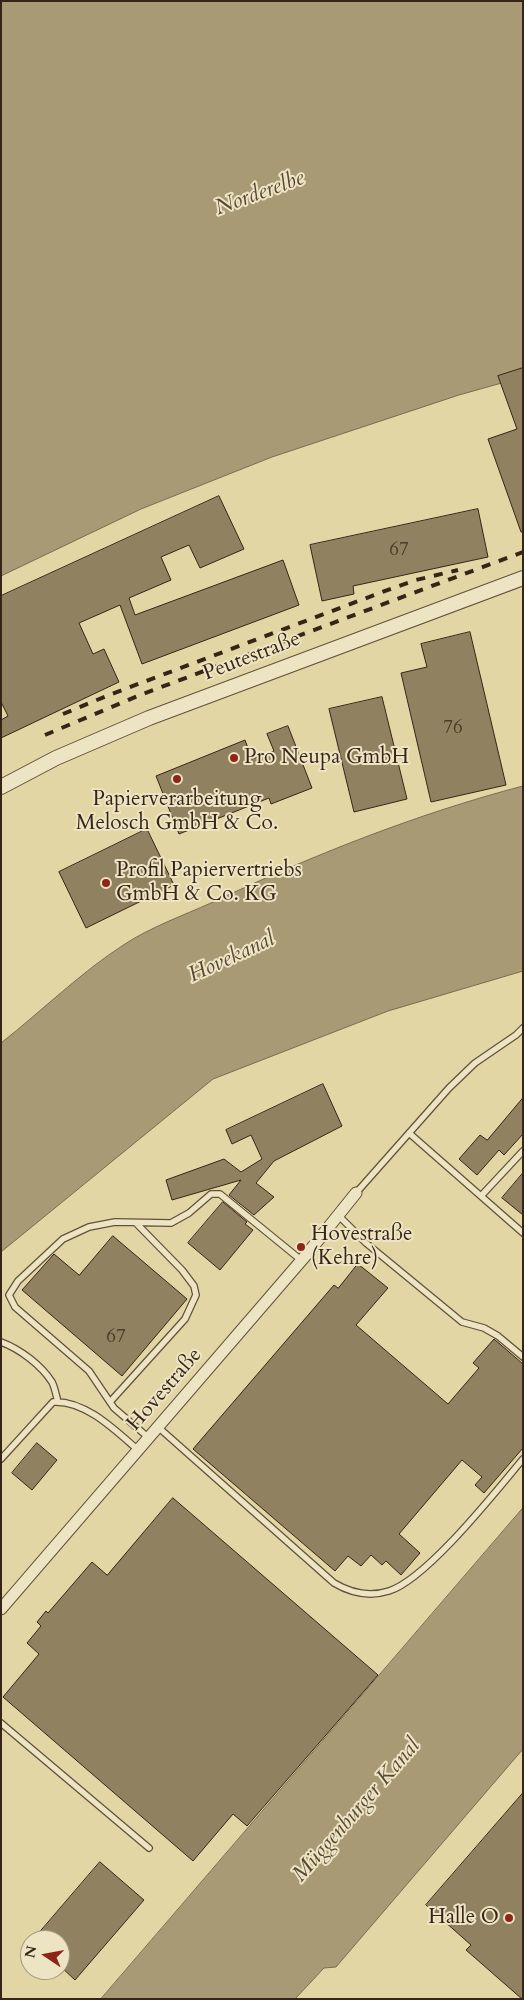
<!DOCTYPE html>
<html>
<head>
<meta charset="utf-8">
<style>
	body { margin:0 }
	#map { position:relative; width:524px; height:2000px; overflow:hidden; background:#e3d6a5; font-family:Cardo,serif }
	canvas { display:block }
	.frame { position:absolute; inset:0; border:2px solid #362517; pointer-events:none }
	.north { position:absolute; left:20px; top:1930px; width:50px; height:50px; box-sizing:border-box; background:#ede4c4; border:1px solid #a4987f; border-radius:50%; rotate:282deg; font-size:14px; font-weight:700; line-height:20px; text-align:center; color:#362517 }
	.north::after { content:''; display:block; margin:auto; width:18px; height:22px; background:#8f2418; clip-path:polygon(50% 0,100% 100%,50% 72%,0 100%) }
</style>
</head>
<body>
<div id="map">
<canvas width="524" height="2000"></canvas>
<div class="frame"></div>
<div class="north">N</div>
</div>
<script>
const ctx = document.querySelector('canvas').getContext('2d');
ctx.lineJoin = 'round';
function fill(path, color) { ctx.fillStyle = color; ctx.fill(path, 'evenodd'); }
function strokePath(path, color, width, dash) { ctx.strokeStyle = color; ctx.lineWidth = width; ctx.lineCap = dash ? 'butt' : 'round'; ctx.setLineDash(dash || []); ctx.stroke(path); }
function drawText(font, color, halo, rows, align = 'center') {
  ctx.font = font + ' Cardo,serif'; ctx.lineWidth = 4; ctx.setLineDash([]); ctx.textBaseline = 'middle'; ctx.strokeStyle = halo; ctx.fillStyle = color; for (const [text, x, y, turn = 0] of rows) {
    ctx.save(); ctx.translate(x, y); ctx.rotate((+turn || 0) * Math.PI / 180); ctx.textAlign = isNaN(turn) ? turn : align; if (halo) ctx.strokeText(text, 0, 0); ctx.fillText(text, 0, 0); ctx.restore();
  }
}
const water = new Path2D(`
	M 1,1 L 523,1 L 523,377 L 459,395 L 272,457 L 141,509 L 1,576 Z
	M 523,786 L 523,971 L 388,1011 L 213,1079 L 1,1252 L 1,1043 C 43,1010 81,972 125,944 C 149,928 184,915 211,903 C 311,856 416,814 523,786 Z
	M 523,1508 L 523,1749 L 336,1967 L 324,1968 L 295,1999 L 101,1999 Z`);
const building = new Path2D(`
	M 523,368 L 523,532 L 521,532 L 488,439 L 517,429 L 498,376 Z
	M 219,496 L 244,549 L 200,568 L 189,545 L 161,557 L 171,580 L 129,598 L 135,615 L 283,560 L 299,605 L 142,664 L 120,605 L 79,623 L 93,654 L 104,649 L 119,682 L 1,738 L 1,720 L 8,716 L 1,702 L 1,596 Z
	M 478,509 L 488,557 L 353,586 L 354,594 L 322,601 L 310,545 Z
	M 470,632 L 506,785 L 431,802 L 401,673 L 427,667 L 421,644 Z
	M 382,697 L 407,799 L 354,812 L 329,709 Z
	M 288,726 L 312,788 L 271,804 L 269,798 L 179,834 L 156,776 L 245,740 L 252,759 L 274,751 L 267,734 Z
	M 147,829 L 174,885 L 86,928 L 59,872 Z
	M 323,1084 L 342,1126 L 274,1161 L 256,1183 L 274,1197 L 254,1215 L 229,1195 L 241,1180 L 172,1200 L 166,1180 L 224,1159 L 241,1172 L 262,1159 L 251,1135 L 232,1144 L 226,1130 Z
	M 523,1098 L 523,1134 L 504,1155 L 499,1150 L 477,1175 L 459,1159 L 480,1135 L 487,1140 Z
	M 523,1173 L 523,1215 L 502,1198 Z
	M 223,1202 L 247,1222 L 245,1224 L 253,1230 L 220,1270 L 188,1243 Z
	M 113,1236 L 187,1299 L 122,1376 L 22,1290 L 54,1254 L 79,1275 Z
	M 358,1264 L 388,1288 L 356,1325 L 448,1404 L 479,1368 L 473,1363 L 494,1339 L 523,1364 L 523,1448 L 484,1493 L 475,1485 L 482,1477 L 462,1460 L 399,1534 L 420,1553 L 401,1575 L 386,1561 L 382,1565 L 371,1555 L 361,1566 L 348,1556 L 335,1571 L 193,1449 L 334,1285 L 338,1288 Z
	M 37,1443 L 57,1460 L 32,1490 L 12,1473 Z
	M 173,1498 L 378,1675 L 247,1826 L 233,1814 L 193,1861 L 3,1697 L 39,1654 L 27,1643 L 41,1626 L 37,1622 L 46,1611 L 48,1613 L 92,1562 L 107,1575 Z
	M 523,1793 L 523,1999 L 522,1999 L 466,1950 L 471,1945 L 426,1905 Z
	M 100,1862 L 144,1900 L 75,1980 L 60,1966 L 60,1940 L 33,1940 Z`);
const service = new Path2D(`
	M 409,1133 L 523,1233
	M 356,1193 L 449,1088 L 475,1063 L 516,1035 L 523,1028
	M 481,1196 L 523,1151
	M 338,1215 L 366,1243 L 462,1322 L 484,1328 L 498,1336 L 523,1357
	M 1,1342 C 20,1349 41,1365 52,1382 C 55,1388 56,1395 58,1402
	M 110,1402 L 185,1319 L 196,1295 L 194,1286 L 182,1270 L 136,1223
	M 158,1427 L 334,1583 C 351,1593 370,1597 389,1591 C 427,1579 496,1491 523,1459
	M 149,1438 L 114,1408 L 89,1371 L 15,1307 L 9,1295 L 18,1281 L 63,1239 L 89,1227 L 115,1222 L 171,1223 L 189,1213 L 211,1194 L 220,1194 L 301,1260
	M 1,1459 L 53,1402 C 85,1400 115,1430 138,1450
	M 1,1723 L 149,1848`);
const minor = new Path2D(`
	M 1,1609 L 307,1254 L 356,1193`);
const tertiary = new Path2D(`
	M 1,787 L 56,758 L 149,718 L 523,578`);
const rail = new Path2D(`
	M 63,714 L 109,695 L 393,588 L 416,580 L 458,570
	M 45,735 L 140,695 L 523,552`);
const markers = [
	[234,758,5,"#8f2418"],
	[177,779,5,"#8f2418"],
	[106,883,5,"#8f2418"],
	[301,1247,5,"#8f2418"],
	[509,1918,5,"#8f2418"]
];
const numberNames = [
	["67",399,551],
	["76",453,729],
	["67",116,1338]
];
const streetNames = [
	["Peutestraße",252,657,-21],
	["Hovestraße",165,1390,-49]
];
const poiNames = [
	["Pro Neupa GmbH",244,758],
	["Papierverarbeitung",177,800,"center"],
	["Melosch GmbH & Co.",177,824,"center"],
	["Profil Papiervertriebs",116,871],
	["GmbH & Co. KG",116,895],
	["Hovestraße",311,1235],
	["(Kehre)",311,1259],
	["Halle O",499,1918,"right"]
];
const waterNames = [
	["Norderelbe",260,194,-20],
	["Hovekanal",232,958,-25],
	["Müggenburger Kanal",357,1811,-49]
];
fill(water, '#a89a75');
strokePath(water, '#7a6b4f', 1);
fill(building, '#908161');
strokePath(building, '#362517', 1);
strokePath(service, '#61513a', 8);
strokePath(minor, '#61513a', 13);
strokePath(tertiary, '#61513a', 16);
strokePath(service, '#ede4c4', 5.5);
strokePath(minor, '#ede4c4', 11);
strokePath(tertiary, '#ede4c4', 14);
strokePath(rail, '#362517', 4, [9, 9]);
for (const [x, y, r, color] of markers) { const dot = new Path2D(); dot.arc(x, y, r, 0, 2 * Math.PI); ctx.fillStyle = color; ctx.fill(dot); strokePath(dot, '#ede4c4', 2); }
drawText('19px', '#4c3c2a', null, numberNames);
drawText('21px', '#362517', '#ede4c4', streetNames);
drawText('21px', '#362517', '#ede4c4', poiNames, 'left');
drawText('italic 22px', '#584833', '#ede4c4', waterNames);
</script>
</body>
</html>
